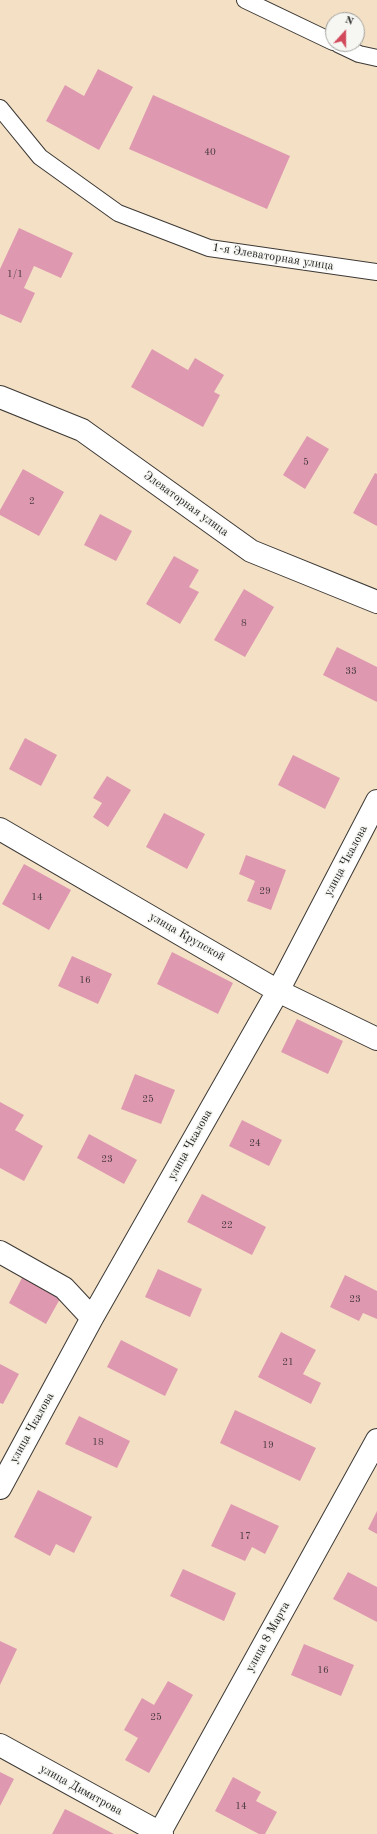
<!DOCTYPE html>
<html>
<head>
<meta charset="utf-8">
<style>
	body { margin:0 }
	#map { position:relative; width:377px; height:1834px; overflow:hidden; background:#f4e0c5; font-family:"Old Standard TT",serif }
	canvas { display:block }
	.north { position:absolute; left:325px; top:12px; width:40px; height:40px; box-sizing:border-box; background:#f6f6f2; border:1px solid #9f9f9c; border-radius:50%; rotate:21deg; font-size:11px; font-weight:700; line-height:16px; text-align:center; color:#1c1c1c }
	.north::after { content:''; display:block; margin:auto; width:14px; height:18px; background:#d1495b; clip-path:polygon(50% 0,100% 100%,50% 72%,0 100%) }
</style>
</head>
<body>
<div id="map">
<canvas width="377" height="1834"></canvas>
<div class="north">N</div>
</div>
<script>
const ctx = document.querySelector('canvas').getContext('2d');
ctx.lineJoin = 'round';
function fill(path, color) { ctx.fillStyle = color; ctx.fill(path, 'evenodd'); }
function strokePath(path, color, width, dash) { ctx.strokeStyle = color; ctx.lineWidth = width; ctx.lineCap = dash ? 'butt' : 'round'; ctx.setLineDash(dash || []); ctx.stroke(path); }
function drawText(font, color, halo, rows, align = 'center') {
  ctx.font = font + ' "Old Standard TT",serif'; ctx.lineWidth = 3; ctx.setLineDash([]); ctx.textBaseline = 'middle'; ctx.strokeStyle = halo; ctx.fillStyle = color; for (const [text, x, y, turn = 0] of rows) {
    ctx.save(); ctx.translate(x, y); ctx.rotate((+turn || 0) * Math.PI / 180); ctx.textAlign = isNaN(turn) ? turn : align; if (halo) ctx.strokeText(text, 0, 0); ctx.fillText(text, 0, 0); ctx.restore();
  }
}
const building = new Path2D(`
	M 98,69 L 133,87 L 99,150 L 46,121 L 65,85 L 84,96 Z
	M 153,95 L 290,156 L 267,209 L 129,149 Z
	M 19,228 L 73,253 L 61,278 L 34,266 L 24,288 L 35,293 L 21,323 L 0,314 L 0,269 Z
	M 152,349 L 188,370 L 195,358 L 224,375 L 214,392 L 220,395 L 203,427 L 131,387 Z
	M 307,436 L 329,449 L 305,489 L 283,475 Z
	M 23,469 L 64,492 L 39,536 L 0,515 L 0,510 Z
	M 375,473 L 377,474 L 377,526 L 353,513 Z
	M 100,514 L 132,531 L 116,561 L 84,545 Z
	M 174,556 L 199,570 L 189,587 L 199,592 L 180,624 L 146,604 Z
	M 244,589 L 274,607 L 245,657 L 214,640 Z
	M 337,647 L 377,667 L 377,702 L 323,675 Z
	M 25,738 L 57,755 L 41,786 L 9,769 Z
	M 293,755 L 340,778 L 325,809 L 278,785 Z
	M 107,776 L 131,790 L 108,827 L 93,817 L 102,803 L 93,798 Z
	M 164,813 L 205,834 L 187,869 L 146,847 Z
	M 246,855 L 286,870 L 271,910 L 247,901 L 255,881 L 239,874 Z
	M 24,864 L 71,890 L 49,930 L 2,904 Z
	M 172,952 L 233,983 L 218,1014 L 157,984 Z
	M 72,956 L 112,974 L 98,1004 L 58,986 Z
	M 297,1019 L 343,1041 L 328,1074 L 281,1052 Z
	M 135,1074 L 175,1090 L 161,1124 L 121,1109 Z
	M 0,1102 L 24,1115 L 15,1130 L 43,1146 L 24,1181 L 0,1168 Z
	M 242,1120 L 282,1140 L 269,1166 L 229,1146 Z
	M 89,1134 L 137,1160 L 124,1184 L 77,1158 Z
	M 202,1194 L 266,1227 L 252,1255 L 187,1222 Z
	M 158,1269 L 202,1289 L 190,1317 L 145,1297 Z
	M 345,1275 L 377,1291 L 377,1319 L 363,1313 L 359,1321 L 330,1307 Z
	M 23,1276 L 61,1297 L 46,1324 L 9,1303 Z
	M 281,1332 L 316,1350 L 303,1374 L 321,1383 L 311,1404 L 258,1377 Z
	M 121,1340 L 178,1369 L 165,1396 L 107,1367 Z
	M 0,1364 L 19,1374 L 3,1404 L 0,1403 Z
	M 235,1410 L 316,1448 L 300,1481 L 220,1443 Z
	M 79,1416 L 130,1441 L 117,1468 L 65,1444 Z
	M 38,1490 L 92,1517 L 74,1553 L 56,1544 L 50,1556 L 14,1537 Z
	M 231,1504 L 279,1526 L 265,1554 L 252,1547 L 245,1561 L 211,1546 Z
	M 377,1511 L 377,1534 L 368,1529 Z
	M 183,1569 L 236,1593 L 224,1621 L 170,1596 Z
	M 348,1572 L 377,1587 L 377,1622 L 333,1599 Z
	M 0,1641 L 17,1649 L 0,1685 Z
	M 304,1644 L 354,1665 L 341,1696 L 291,1675 Z
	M 168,1681 L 193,1695 L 149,1773 L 125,1760 L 138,1738 L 124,1730 L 142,1698 L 154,1705 Z
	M 0,1772 L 14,1779 L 0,1806 Z
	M 233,1777 L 261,1792 L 256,1801 L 277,1812 L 265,1834 L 259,1834 L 215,1811 Z
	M 65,1809 L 71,1812 L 114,1834 L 52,1834 Z`);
const service = new Path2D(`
	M 245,0 L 333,42
	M 338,44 L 359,54 L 377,58
	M 0,108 L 40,157 L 118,213 L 209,248 L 377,272`);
const minor = new Path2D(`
	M 0,397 L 82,430 L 251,551 L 377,602
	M 0,829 L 278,991 L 377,1039
	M 0,1252 L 64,1288 L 92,1318
	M 0,1488 L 92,1318 L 278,991 L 377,801
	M 0,1745 L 162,1834
	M 159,1834 L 377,1440`);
const numberNames = [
	["40",210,152],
	["1/1",15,274],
	["5",306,462],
	["2",32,501],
	["8",244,623],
	["33",351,671],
	["29",265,891],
	["14",37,897],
	["16",85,980],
	["25",148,1099],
	["24",255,1143],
	["23",107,1159],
	["22",227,1225],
	["23",355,1299],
	["21",288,1362],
	["18",98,1442],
	["19",268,1445],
	["17",245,1536],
	["16",323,1670],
	["25",156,1717],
	["14",241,1806]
];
const streetNames = [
	["1-я Элеваторная улица",273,257,9],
	["Элеваторная улица",186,504,36],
	["улица Чкалова",346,861,-62],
	["улица Крупской",187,937,30],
	["улица Чкалова",190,1145,-61],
	["улица Чкалова",32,1428,-61],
	["улица 8 Марта",268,1637,-61],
	["улица Димитрова",81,1790,29]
];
fill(building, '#de99b0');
strokePath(service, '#3c3935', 18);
strokePath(minor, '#3c3935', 24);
strokePath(service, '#fff', 16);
strokePath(minor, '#fff', 22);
drawText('10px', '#4c3b41', null, numberNames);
drawText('12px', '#1c1c1c', '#f6f6f2', streetNames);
</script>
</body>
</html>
